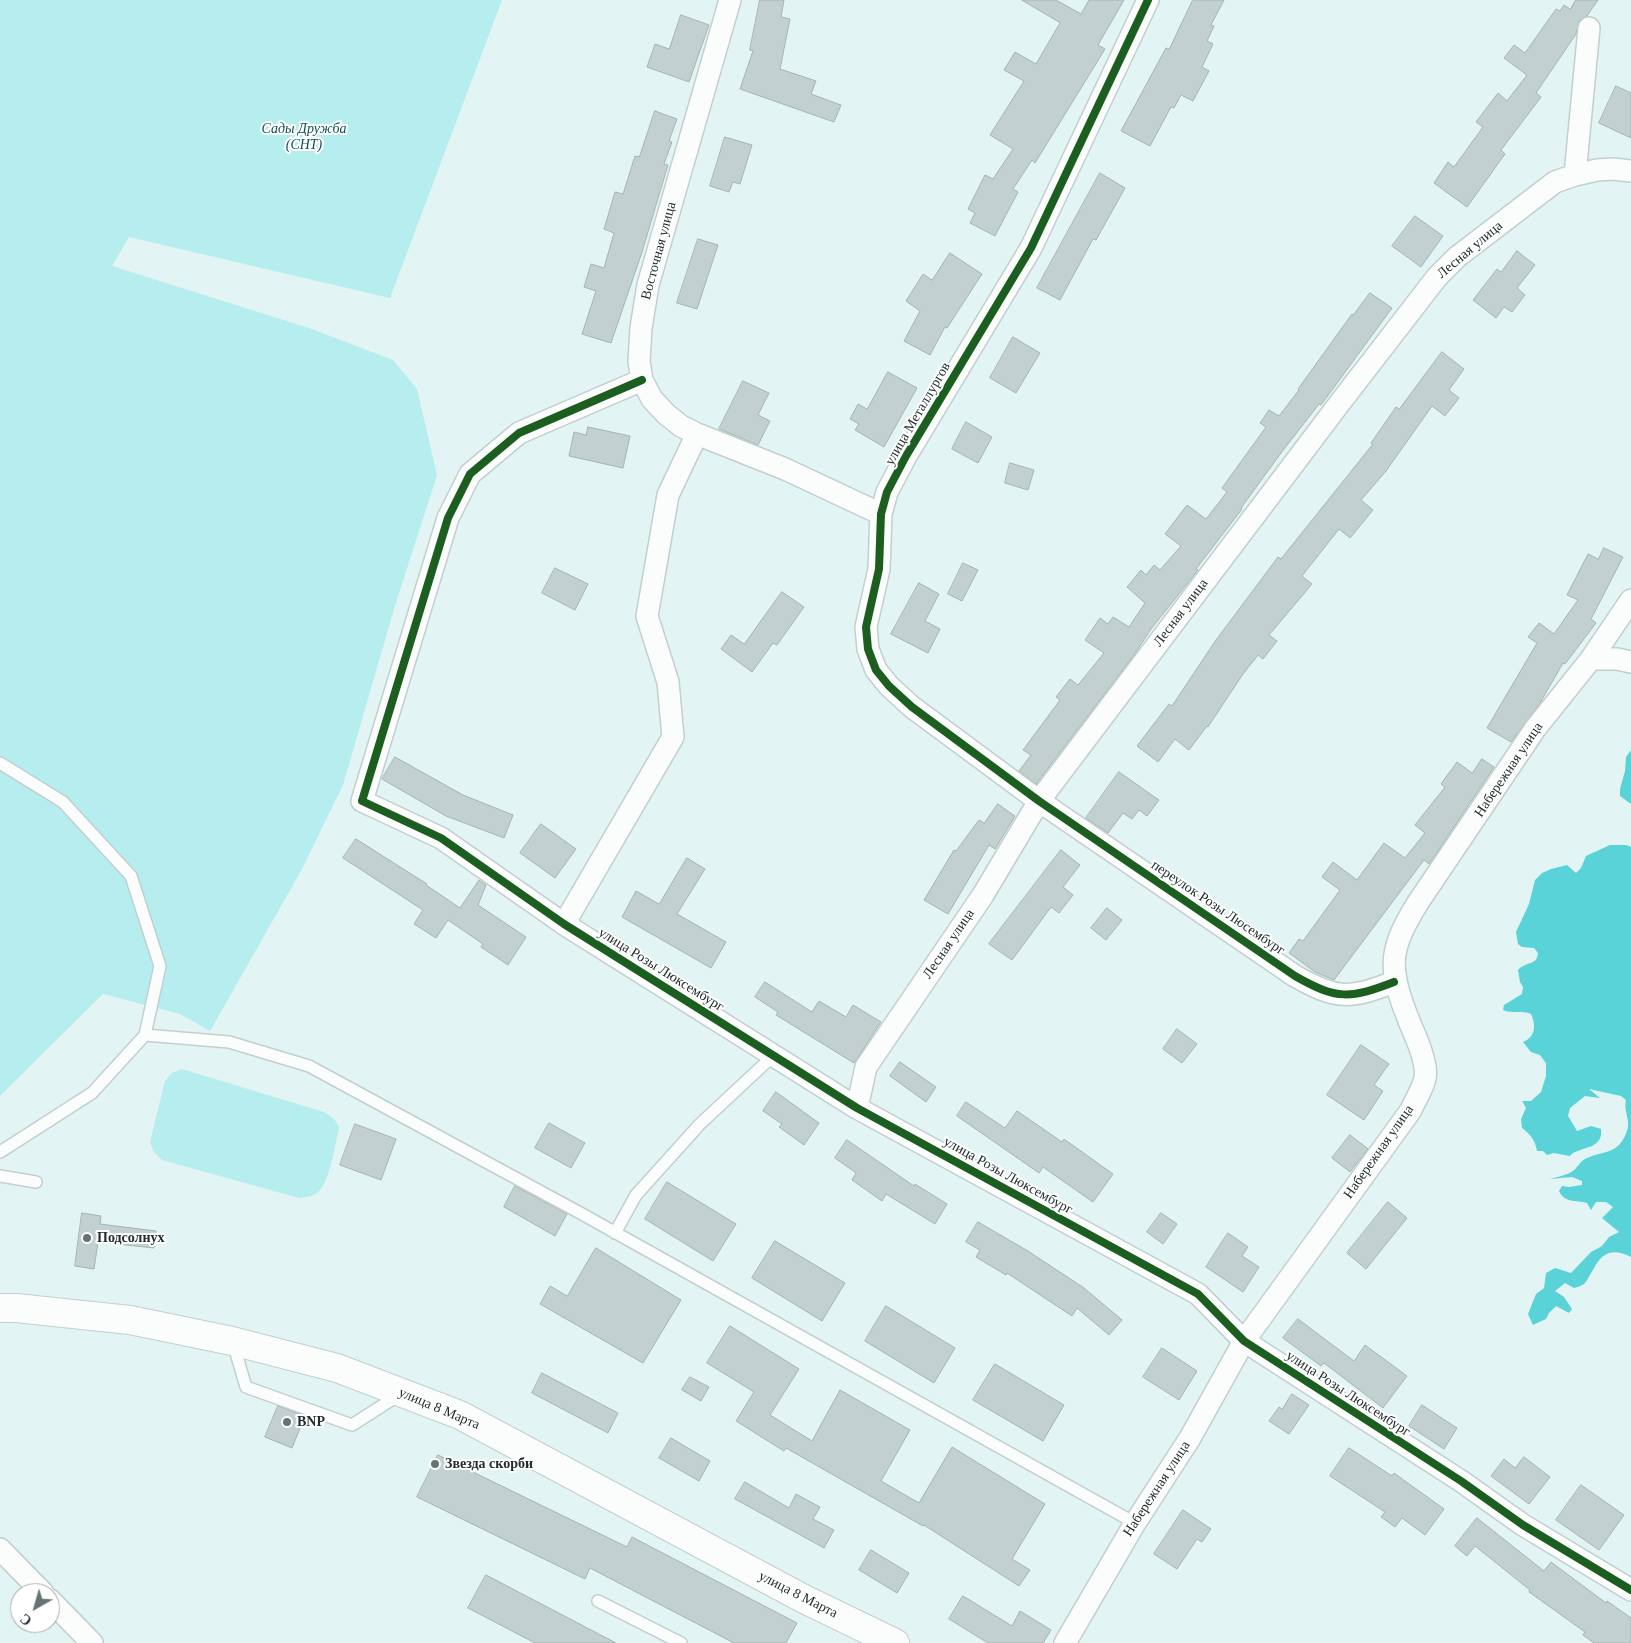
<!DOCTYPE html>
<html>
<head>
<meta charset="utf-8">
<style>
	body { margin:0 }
	#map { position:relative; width:1631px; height:1643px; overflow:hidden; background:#e2f4f4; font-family:"Times New Roman",serif }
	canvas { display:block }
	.north { position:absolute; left:10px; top:1583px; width:50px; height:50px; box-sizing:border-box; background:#fff; border:1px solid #a6abab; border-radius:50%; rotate:218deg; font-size:14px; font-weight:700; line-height:20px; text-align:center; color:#212d2d }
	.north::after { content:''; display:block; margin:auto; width:18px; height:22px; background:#657373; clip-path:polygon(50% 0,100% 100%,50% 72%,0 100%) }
</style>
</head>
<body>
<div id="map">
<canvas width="1631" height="1643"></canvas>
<div class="north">С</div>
</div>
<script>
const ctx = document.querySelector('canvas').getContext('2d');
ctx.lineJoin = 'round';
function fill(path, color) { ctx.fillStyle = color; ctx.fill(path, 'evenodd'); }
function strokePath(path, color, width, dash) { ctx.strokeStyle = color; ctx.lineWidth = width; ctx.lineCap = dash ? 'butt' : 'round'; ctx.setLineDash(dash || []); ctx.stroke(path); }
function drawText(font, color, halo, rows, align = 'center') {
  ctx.font = font + ' "Times New Roman",serif'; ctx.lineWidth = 4; ctx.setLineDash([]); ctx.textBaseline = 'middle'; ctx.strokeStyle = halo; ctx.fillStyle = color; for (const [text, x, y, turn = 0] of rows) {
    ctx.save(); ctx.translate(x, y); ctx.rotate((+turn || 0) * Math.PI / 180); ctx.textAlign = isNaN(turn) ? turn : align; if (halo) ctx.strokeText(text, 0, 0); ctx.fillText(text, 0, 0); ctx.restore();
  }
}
const green = new Path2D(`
	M 0,0 L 502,0 L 390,298 L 129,237 L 112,266 L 309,328 L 393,360 L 417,389 L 437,475 L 394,609 L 343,785 L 302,869 L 210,1031 L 180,1014 L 103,994 L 0,1096 Z
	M 182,1069 L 324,1112 L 335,1120 L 339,1128 C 335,1144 330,1182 318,1192 C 312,1197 306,1197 299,1198 L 162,1160 L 154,1152 L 150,1142 L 165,1081 L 172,1073 Z`);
const water = new Path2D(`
	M 1631,750 L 1631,804 L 1620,796 L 1620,789 L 1625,771 L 1626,757 Z
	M 1610,845 L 1626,845 L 1631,847 L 1631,1257 C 1613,1248 1602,1252 1593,1270 C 1590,1274 1588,1280 1584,1284 C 1581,1286 1577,1287 1574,1288 L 1565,1283 L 1555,1291 L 1564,1297 L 1572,1309 L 1569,1313 L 1556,1306 L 1549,1313 L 1546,1319 L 1533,1325 L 1528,1314 L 1536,1294 L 1544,1288 L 1546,1273 L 1555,1268 L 1571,1273 L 1591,1252 L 1602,1246 L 1609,1237 L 1619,1232 L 1602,1218 L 1613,1207 L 1606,1202 L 1596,1202 L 1591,1210 L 1587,1203 C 1576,1200 1564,1203 1559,1191 L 1562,1186 L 1569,1187 L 1582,1185 L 1582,1181 L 1572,1177 L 1550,1179 C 1557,1177 1567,1175 1573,1171 C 1578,1167 1581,1160 1587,1158 C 1606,1150 1618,1155 1627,1131 C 1631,1121 1623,1110 1626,1100 L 1621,1096 L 1589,1089 L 1600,1098 L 1585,1096 L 1570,1108 L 1568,1116 L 1577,1131 L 1591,1126 L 1601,1129 C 1604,1151 1577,1146 1570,1156 L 1554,1153 L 1547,1155 L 1543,1151 L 1537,1151 C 1535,1140 1531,1135 1522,1128 L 1521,1119 L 1526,1108 L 1522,1101 L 1531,1101 L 1541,1092 L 1546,1076 L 1546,1063 L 1540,1055 L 1531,1052 L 1523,1042 C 1536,1037 1536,1025 1531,1014 C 1522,1010 1512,1014 1503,1010 L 1504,1005 L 1522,994 L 1523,987 L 1520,982 L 1518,970 C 1526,961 1537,966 1538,953 L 1534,948 L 1522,947 L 1518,944 L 1516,932 L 1529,904 L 1535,880 L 1542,873 L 1551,869 L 1567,865 L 1576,873 L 1581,868 L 1586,856 Z`);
const building = new Path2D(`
	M 760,0 L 784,0 L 781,17 L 790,19 L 780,69 L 816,81 L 811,94 L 841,105 L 834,122 L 740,89 L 753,51 L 750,50 Z
	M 1022,0 L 1056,0 L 1081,14 L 1089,0 L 1124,0 L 1098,45 L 1105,49 L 1035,163 L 1032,160 L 1013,189 L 1018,192 L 995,236 L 970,223 L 975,213 L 968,209 L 985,175 L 993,179 L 1013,149 L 990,135 L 1024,81 L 1004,70 L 1015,52 L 1036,64 L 1060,23 Z
	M 1193,0 L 1224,0 L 1211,25 L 1214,26 L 1207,41 L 1213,44 L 1202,67 L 1209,71 L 1193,101 L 1181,95 L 1174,108 L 1171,107 L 1150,146 L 1121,131 L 1166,48 L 1169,49 Z
	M 1576,0 L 1598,0 L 1587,16 L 1579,21 L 1576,34 L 1536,93 L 1541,97 L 1501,150 L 1505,154 L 1467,207 L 1434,183 L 1448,162 L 1454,167 L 1483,127 L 1476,122 L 1498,93 L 1507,101 L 1527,75 L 1504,58 L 1514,45 L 1525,53 L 1556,9 L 1560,11 L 1564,5 L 1570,9 Z
	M 681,15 L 709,25 L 689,82 L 647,67 L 655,44 L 669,49 Z
	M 1616,86 L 1631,93 L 1631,138 L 1599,123 Z
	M 655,111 L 677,119 L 669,141 L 672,142 L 664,164 L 668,165 L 642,252 L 611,343 L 582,334 L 596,291 L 584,287 L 591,264 L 604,268 L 614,233 L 604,229 L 615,192 L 623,194 L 635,156 L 639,157 Z
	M 725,137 L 752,145 L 740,184 L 733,182 L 729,192 L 710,186 Z
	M 1100,173 L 1125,188 L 1096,240 L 1093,239 L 1060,300 L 1037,288 Z
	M 1415,216 L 1443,236 L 1421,267 L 1392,246 Z
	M 698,239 L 718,245 L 697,309 L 677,303 Z
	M 1517,251 L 1535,265 L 1517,288 L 1525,295 L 1512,312 L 1504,307 L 1496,318 L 1473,300 L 1497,269 L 1501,272 Z
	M 950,253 L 982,274 L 947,328 L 945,327 L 930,355 L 904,341 L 920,311 L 906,301 L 923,274 L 932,280 Z
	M 1370,293 L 1392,308 L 1321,405 L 1319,404 L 1281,453 L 1241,508 L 1242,509 L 1196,569 L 1198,570 L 1151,629 L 1134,655 L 1036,784 L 1019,771 L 1031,755 L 1023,750 L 1060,700 L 1056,697 L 1070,679 L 1078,685 L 1104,653 L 1085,640 L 1100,618 L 1108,624 L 1113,617 L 1129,627 L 1145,603 L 1127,587 L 1141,570 L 1146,575 L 1154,565 L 1160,570 L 1181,546 L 1165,534 L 1187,505 L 1206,519 L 1227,492 L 1222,488 L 1266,427 L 1260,423 L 1269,410 L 1279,416 L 1299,390 L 1298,389 L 1352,314 L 1353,315 Z
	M 1013,337 L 1040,353 L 1016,393 L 990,378 Z
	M 1442,352 L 1464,369 L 1449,390 L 1459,398 L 1445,416 L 1432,406 L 1386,471 L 1361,500 L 1373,510 L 1350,538 L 1339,529 L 1302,576 L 1312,584 L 1269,635 L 1277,641 L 1263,659 L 1258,655 L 1243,674 L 1208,727 L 1207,726 L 1189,750 L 1175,739 L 1158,762 L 1137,746 L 1169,704 L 1172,706 L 1216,640 L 1278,557 L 1281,559 L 1373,444 L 1371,443 L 1396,407 L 1399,409 Z
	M 888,372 L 917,388 L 884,447 L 855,430 L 859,424 L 850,419 L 858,404 L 867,409 Z
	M 743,381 L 769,393 L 758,415 L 770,421 L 758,445 L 719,429 Z
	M 966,422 L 992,437 L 978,463 L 952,449 Z
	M 588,427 L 630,436 L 623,468 L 569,456 L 574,432 L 586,435 Z
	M 1010,463 L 1034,470 L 1028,490 L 1005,483 Z
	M 1604,548 L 1623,557 L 1591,619 L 1596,623 L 1565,664 L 1563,663 L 1540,703 L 1511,742 L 1487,728 L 1537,643 L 1528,637 L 1539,623 L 1554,634 L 1578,600 L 1567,595 L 1588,554 L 1598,559 Z
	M 963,563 L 978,570 L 962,601 L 948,594 Z
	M 555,568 L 588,584 L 575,610 L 542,593 Z
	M 919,583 L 939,594 L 925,621 L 940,629 L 928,653 L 891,634 Z
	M 782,592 L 804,607 L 777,645 L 773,643 L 752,672 L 721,649 L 731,635 L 744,644 Z
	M 395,757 L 463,795 L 513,815 L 504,838 L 446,816 L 382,779 Z
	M 1482,759 L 1494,767 L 1429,864 L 1424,860 L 1334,980 L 1315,972 L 1289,953 L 1299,939 L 1303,941 L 1340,890 L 1322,877 L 1333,862 L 1357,880 L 1384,843 L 1405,858 L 1425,833 L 1415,825 L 1445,787 L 1441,784 L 1457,762 L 1472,773 Z
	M 1119,772 L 1159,800 L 1147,816 L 1139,810 L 1132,819 L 1123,813 L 1108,833 L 1086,818 Z
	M 998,804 L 1015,816 L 995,849 L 989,845 L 948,914 L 924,900 L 954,850 L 956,851 L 979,820 L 984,823 Z
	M 541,824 L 576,849 L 555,878 L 520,853 Z
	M 356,839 L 427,884 L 426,885 L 460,908 L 479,880 L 486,885 L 478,905 L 526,937 L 508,965 L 481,947 L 483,944 L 448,920 L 436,938 L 414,924 L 423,910 L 343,858 Z
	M 1061,850 L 1080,865 L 1063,887 L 1073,895 L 1059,913 L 1051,907 L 1012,960 L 989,944 Z
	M 687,858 L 705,869 L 677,914 L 726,942 L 711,968 L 622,917 L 636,891 L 659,904 Z
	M 1107,908 L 1122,920 L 1106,940 L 1091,928 Z
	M 765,982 L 812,1012 L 819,1001 L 846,1017 L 853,1005 L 881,1022 L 854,1063 L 776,1015 L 778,1012 L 755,997 Z
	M 1177,1029 L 1197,1044 L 1182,1063 L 1163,1049 Z
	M 1361,1045 L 1389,1064 L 1374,1085 L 1383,1091 L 1364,1120 L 1327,1095 Z
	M 900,1062 L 936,1087 L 926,1102 L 890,1076 Z
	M 776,1092 L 819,1123 L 804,1145 L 779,1127 L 782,1124 L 763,1111 Z
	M 966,1102 L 1005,1128 L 1017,1111 L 1062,1142 L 1064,1139 L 1113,1174 L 1093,1202 L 1043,1167 L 1039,1173 L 957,1116 Z
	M 549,1123 L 585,1143 L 571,1168 L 535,1148 Z
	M 355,1124 L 396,1139 L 381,1180 L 340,1165 Z
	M 1350,1135 L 1368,1149 L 1350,1172 L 1332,1158 Z
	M 847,1140 L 914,1186 L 915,1184 L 947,1204 L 935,1224 L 886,1194 L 882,1201 L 852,1180 L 856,1173 L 835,1158 Z
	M 667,1182 L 736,1224 L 713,1261 L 645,1219 Z
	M 515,1186 L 567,1214 L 555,1236 L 504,1207 Z
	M 1388,1202 L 1407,1218 L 1366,1269 L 1347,1253 Z
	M 82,1213 L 101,1216 L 100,1224 L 156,1231 L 154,1248 L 98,1242 L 94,1269 L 75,1266 Z
	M 1161,1213 L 1177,1224 L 1163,1244 L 1147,1232 Z
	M 978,1222 L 1028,1251 L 1084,1288 L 1122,1320 L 1109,1335 L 1077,1308 L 1072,1316 L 1007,1273 L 1006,1275 L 976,1257 L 980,1250 L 966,1242 Z
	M 1228,1233 L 1248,1247 L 1242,1256 L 1259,1267 L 1243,1292 L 1206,1267 Z
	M 775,1241 L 845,1283 L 822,1321 L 752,1278 Z
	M 596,1248 L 681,1300 L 643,1363 L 540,1304 L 550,1286 L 567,1296 Z
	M 886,1306 L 955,1348 L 934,1383 L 865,1341 Z
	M 1298,1319 L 1354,1361 L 1365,1345 L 1407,1376 L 1383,1408 L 1324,1363 L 1321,1366 L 1283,1338 Z
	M 730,1326 L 799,1369 L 770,1415 L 812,1441 L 840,1390 L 910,1430 L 881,1481 L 919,1503 L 952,1447 L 1045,1504 L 1012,1559 L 1030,1570 L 1019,1586 L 924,1525 L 923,1526 L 786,1448 L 784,1451 L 736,1421 L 754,1392 L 707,1363 Z
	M 1162,1348 L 1197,1371 L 1179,1400 L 1143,1377 Z
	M 995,1364 L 1064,1405 L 1043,1441 L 973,1400 Z
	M 542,1373 L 618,1413 L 608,1433 L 532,1393 Z
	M 690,1377 L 709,1387 L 701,1401 L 682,1390 Z
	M 1292,1394 L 1309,1405 L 1289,1434 L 1269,1421 L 1279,1407 L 1282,1409 Z
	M 1422,1405 L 1457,1428 L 1444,1449 L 1409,1426 Z
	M 278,1406 L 305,1416 L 292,1448 L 265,1437 Z
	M 671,1438 L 710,1461 L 699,1481 L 659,1458 Z
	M 1349,1448 L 1392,1476 L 1394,1473 L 1444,1509 L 1425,1535 L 1402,1518 L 1395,1527 L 1381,1517 L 1385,1512 L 1330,1476 Z
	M 438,1455 L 627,1547 L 632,1537 L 797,1623 L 786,1643 L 734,1643 L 590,1568 L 585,1579 L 417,1497 Z
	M 1524,1457 L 1550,1477 L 1529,1504 L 1491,1476 L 1504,1459 L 1515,1468 Z
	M 745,1482 L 789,1508 L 796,1494 L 820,1507 L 813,1519 L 834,1530 L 824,1548 L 735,1499 Z
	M 1581,1485 L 1624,1515 L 1599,1550 L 1556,1520 Z
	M 1183,1510 L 1211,1529 L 1202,1542 L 1197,1539 L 1177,1569 L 1154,1554 Z
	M 1477,1518 L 1544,1571 L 1551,1562 L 1606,1603 L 1607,1601 L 1631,1618 L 1631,1643 L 1594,1643 L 1583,1635 L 1585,1632 L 1529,1592 L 1530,1590 L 1475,1546 L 1467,1556 L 1455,1546 Z
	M 871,1550 L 909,1573 L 897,1593 L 859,1570 Z
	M 486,1575 L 616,1643 L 535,1643 L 468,1608 Z
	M 963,1596 L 1012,1626 L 1020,1611 L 1051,1630 L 1043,1643 L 988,1643 L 949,1619 Z`);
const service = new Path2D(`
	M 0,763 L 63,802 L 131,876 L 160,966 L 145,1035 L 92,1093 L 0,1152
	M 145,1035 L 229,1042 L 309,1066 L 582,1214 L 1135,1523
	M 0,1176 L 36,1182
	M 615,1233 L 636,1195 L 700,1124 L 774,1055
	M 233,1343 L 246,1387 L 352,1425 L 399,1395
	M 598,1601 L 681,1643`);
const minor = new Path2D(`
	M 730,0 L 648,285 L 641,328 L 639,361 L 642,380 L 652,399 L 666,414 L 681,426 L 697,434 L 785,469 L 881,514
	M 1148,0 L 1031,248 L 906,456 L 887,492 L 881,514 L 879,569 L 866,627 L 868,649 L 876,670 L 889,686 L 912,707 L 1039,801 L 1295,976 C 1337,1000 1350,999 1394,982
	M 1575,175 L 1589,28
	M 642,380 L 519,433 L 470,474 L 448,518 L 362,801 L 441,838 L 564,924 L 857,1108 L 1198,1294 L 1244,1341 L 1461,1481 L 1523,1525 L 1631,1590
	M 1591,659 L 1617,659 L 1631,662
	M 564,924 L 673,737 L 668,682 L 647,616 L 668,495 L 697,434
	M 857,1108 L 866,1067 L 983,895 L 1039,801 L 1339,404 L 1437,277 L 1457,257 L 1555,182 L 1575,175 L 1597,170 L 1613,169 L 1631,171
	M 0,1549 L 43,1593
	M 50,1600 L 92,1643
	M 1065,1643 L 1135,1523 L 1190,1438 L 1244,1341 L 1411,1110 C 1415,1100 1423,1089 1425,1078 C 1427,1069 1423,1057 1420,1048 C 1416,1036 1410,1025 1406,1013 C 1387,965 1391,947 1417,904 L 1535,729 L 1591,659 L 1631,600`);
const primary = new Path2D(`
	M 0,1308 L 16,1308 L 130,1320 L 232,1341 L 337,1368 L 460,1415 L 804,1599 L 895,1643`);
const cycleway = new Path2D(`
	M 1148,0 L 1031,248 L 906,456 L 887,492 L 881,514 L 879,569 L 866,627 L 868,649 L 876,670 L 889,686 L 912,707 L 1039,801 L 1295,976 C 1337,1000 1350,999 1394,982
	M 642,380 L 519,433 L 470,474 L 448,518 L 362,801 L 441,838 L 564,924 L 857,1108 L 1198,1294 L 1244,1341 L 1461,1481 L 1523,1525 L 1631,1590`);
const markers = [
	[87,1238,5,"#657373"],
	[287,1422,5,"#657373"],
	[435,1464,5,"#657373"]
];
const parkNames = [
	["Сады Дружба",304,129],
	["(СНТ)",304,145]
];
const streetNames = [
	["Лесная улица",1470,250,-40],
	["Восточная улица",659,251,-75],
	["улица Металлургов",918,414,-60],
	["Лесная улица",1181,613,-53],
	["Набережная улица",1509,770,-56],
	["переулок Розы Люсембург",1218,908,34],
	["Лесная улица",949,944,-56],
	["улица Розы Люксембург",661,970,32],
	["Набережная улица",1379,1152,-55],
	["улица Розы Люксембург",1008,1176,29],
	["улица Розы Люксембург",1348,1394,33],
	["улица 8 Марта",439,1409,23],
	["Набережная улица",1157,1489,-57],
	["улица 8 Марта",798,1595,27]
];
const poiNames = [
	["Подсолнух",97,1238],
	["BNP",297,1422],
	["Звезда скорби",445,1464]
];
fill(green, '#b6edee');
fill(water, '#59d3d7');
fill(building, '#c2d0d0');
strokePath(building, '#a5b3b3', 1);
strokePath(service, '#c2cfcf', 14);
strokePath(minor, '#c2cfcf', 24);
strokePath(primary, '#c2cfcf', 30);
strokePath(service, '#fbfdfd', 11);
strokePath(minor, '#fbfdfd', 21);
strokePath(primary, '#fbfdfd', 28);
strokePath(cycleway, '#1b5e20', 8);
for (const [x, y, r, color] of markers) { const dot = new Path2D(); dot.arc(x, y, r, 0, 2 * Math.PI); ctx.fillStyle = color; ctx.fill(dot); strokePath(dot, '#fff', 2); }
drawText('italic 14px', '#0d4f50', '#fff', parkNames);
drawText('14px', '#212d2d', '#fff', streetNames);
drawText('bold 14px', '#212d2d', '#fff', poiNames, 'left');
</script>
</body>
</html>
